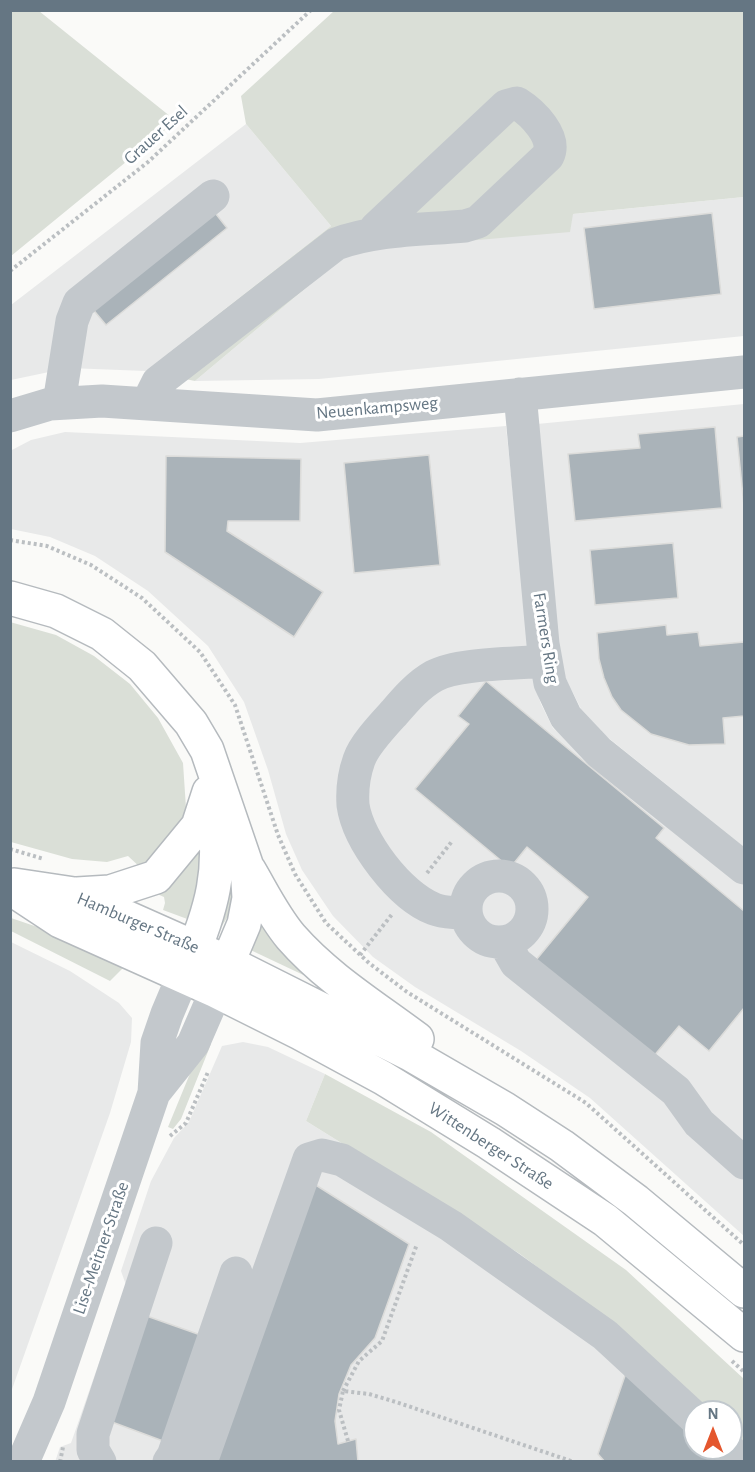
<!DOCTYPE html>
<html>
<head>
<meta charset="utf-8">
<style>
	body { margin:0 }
	#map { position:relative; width:755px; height:1472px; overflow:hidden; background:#fafaf8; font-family:"Alegreya Sans",sans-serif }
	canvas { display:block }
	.frame { position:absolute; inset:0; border:12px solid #657683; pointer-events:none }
	.north { position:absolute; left:683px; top:1400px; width:60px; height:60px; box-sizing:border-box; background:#fff; border:2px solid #c1c8cd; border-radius:50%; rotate:0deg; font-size:16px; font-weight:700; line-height:24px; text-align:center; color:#657683 }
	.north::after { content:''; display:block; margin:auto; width:21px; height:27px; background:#e4572e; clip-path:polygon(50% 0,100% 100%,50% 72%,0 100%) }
</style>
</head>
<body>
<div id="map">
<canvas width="755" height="1472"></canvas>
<div class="frame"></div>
<div class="north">N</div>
</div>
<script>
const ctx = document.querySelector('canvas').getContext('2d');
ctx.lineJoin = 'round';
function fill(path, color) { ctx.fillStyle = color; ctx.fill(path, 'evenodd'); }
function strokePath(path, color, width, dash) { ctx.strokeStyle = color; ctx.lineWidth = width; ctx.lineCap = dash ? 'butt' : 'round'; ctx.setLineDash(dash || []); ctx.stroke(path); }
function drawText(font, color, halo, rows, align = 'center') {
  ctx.font = font + ' "Alegreya Sans",sans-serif'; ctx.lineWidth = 6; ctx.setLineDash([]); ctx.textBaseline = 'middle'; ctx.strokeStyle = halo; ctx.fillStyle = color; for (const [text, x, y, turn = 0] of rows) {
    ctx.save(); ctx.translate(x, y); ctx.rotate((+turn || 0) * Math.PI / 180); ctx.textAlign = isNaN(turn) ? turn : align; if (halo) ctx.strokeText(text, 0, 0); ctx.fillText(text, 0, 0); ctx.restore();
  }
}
const built = new Path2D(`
	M 246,124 L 331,226 L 146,371 L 68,368 L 11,380 L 11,305 Z
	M 744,197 L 744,336 L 319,379 L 195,381 L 350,251 L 573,214 Z
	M 744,404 L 744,847 L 606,736 L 581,709 L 564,675 L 558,656 L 537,424 Z
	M 506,426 L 528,641 L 535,687 L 541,704 L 553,728 L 744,885 L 744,1236 L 590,1098 L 521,1051 L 415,987 L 373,957 L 333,916 L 302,870 L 286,834 L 268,770 L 244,702 L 208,646 L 148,591 L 95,556 L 50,537 L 11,529 L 10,451 L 31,440 L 65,432 L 300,443 Z
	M 11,942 L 70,971 L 119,1003 L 132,1018 L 131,1042 L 110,1113 L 11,1392 Z
	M 243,1042 L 268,1047 L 325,1074 L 306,1121 L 520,1254 L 594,1310 L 695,1412 L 695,1448 L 731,1448 L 744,1462 L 55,1462 L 60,1447 L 71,1443 L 126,1285 L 121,1271 L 151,1181 L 174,1138 L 189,1122 L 222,1046 Z`);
const green = new Path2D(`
	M 11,10 L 39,11 L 176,121 L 11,256 Z
	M 334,11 L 744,11 L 744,197 L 573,214 L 570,232 L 350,251 L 195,381 L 146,371 L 331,226 L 246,124 L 241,96 Z
	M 10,622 L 56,635 L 94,656 L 130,684 L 158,718 L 183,763 L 186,808 L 172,845 L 142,869 L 128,856 L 107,862 L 72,859 L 11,842 Z
	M 200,838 C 200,867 197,892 190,920 L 163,910 L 165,903 L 164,897 L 146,889 Z
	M 232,865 L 237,867 L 231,911 L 222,926 L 220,925 Z
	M 260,906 L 314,980 L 242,946 Z
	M 11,918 L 58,934 L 128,963 L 110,981 L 11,931 Z
	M 203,1042 L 211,1044 L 181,1119 L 173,1129 L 168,1127 Z
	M 325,1074 L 431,1132 L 626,1270 L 744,1379 L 744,1447 L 731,1435 L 731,1412 L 706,1412 L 594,1310 L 520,1254 L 306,1121 Z`);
const building = new Path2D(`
	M 212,209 L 227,228 L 106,325 L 91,307 Z
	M 712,213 L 721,294 L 594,309 L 584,228 Z
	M 715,427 L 722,508 L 575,521 L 568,454 L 640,448 L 638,434 Z
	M 744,436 L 744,506 L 737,437 Z
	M 429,455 L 440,565 L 354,573 L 344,463 Z
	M 166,456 L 301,459 L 300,521 L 228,521 L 227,531 L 323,592 L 294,637 L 165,552 Z
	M 673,543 L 678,598 L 595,605 L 590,550 Z
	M 666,625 L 667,635 L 698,632 L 700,646 L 744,642 L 744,716 L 723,718 L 725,744 L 689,745 L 651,734 L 621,710 L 612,697 L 604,678 L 599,659 L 597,633 Z
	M 486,681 L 664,828 L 656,838 L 744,911 L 744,1008 L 709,1051 L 679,1026 L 653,1057 L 536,960 L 588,897 L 527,847 L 510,868 L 415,789 L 469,724 L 458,716 Z
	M 311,1182 L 409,1244 L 375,1338 L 351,1365 L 339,1394 L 335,1421 L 338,1444 L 356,1439 L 358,1462 L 210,1462 Z
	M 141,1314 L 209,1338 L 171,1444 L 104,1419 Z
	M 628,1367 L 695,1432 L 695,1448 L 711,1448 L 725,1462 L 605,1462 L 598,1454 Z`);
const path = new Path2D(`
	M 10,271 L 148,162 L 311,10
	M 10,540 L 47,546 L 91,565 L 142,598 L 200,652 L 235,705 L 278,835 L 295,874 L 326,923 L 369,963 L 407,992 L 586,1103 L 744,1245
	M 10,849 L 44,859
	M 427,873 L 453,840
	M 360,955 L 393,913
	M 170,1136 L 186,1123 L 208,1072
	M 732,1361 L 744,1372
	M 343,1391 L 359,1361 L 382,1341 L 417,1244
	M 348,1441 L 339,1410 L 343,1391 L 369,1394 L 396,1402 L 574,1462
	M 60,1462 L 63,1447`);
const minor = new Path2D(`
	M 520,394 L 543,644 L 550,683 L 566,717 L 599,752 L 744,868
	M 59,403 L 72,321 L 79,303 L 213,196
	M 147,404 L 158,382 L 336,244 C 377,229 423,230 465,226 L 478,222 L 548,156 C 557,137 533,113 517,103 L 506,106 L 376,228 L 373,234
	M 10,416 L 50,404 L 102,401 L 317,415 L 744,372
	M466 909a33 33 0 1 1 66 0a33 33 0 1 1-66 0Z
	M 466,914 C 456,912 444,913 434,909 C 400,896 358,841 353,805 C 352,790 354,774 359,760 C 364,745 383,725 394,713 C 406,699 418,685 434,676 C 458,663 516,664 546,661
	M 504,942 L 516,963 L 676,1091 L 699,1123 L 744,1163
	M 154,1093 L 193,1044 L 216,991
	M 727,1448 L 742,1462
	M 23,1462 L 49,1402 L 154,1093 L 157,1043 L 167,1014 L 183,976
	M 100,1462 L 93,1450 L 93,1434 L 156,1243
	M 169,1462 L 173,1456 L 236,1273
	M 201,1462 L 309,1159 L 322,1155 L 342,1160 L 451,1226 L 605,1335 L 695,1418`);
const major = new Path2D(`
	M 10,598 L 56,611 L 102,634 L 142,666 L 191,723 L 207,750 L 247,867 L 249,898 L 244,924 L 220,981
	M 249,870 C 262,892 274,917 291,937 C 327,978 373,1006 417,1039
	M 14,885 L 74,894 L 227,962 L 410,1054 L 505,1109 L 562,1146 L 636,1201 L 744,1291
	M 10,888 L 60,921 L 216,991 L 300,1033 L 383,1078 L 489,1143 L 605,1220 L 744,1335
	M 77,894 L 110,892 L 156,877 L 198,826 L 209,792
	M 187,967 C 212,910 224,868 212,805`);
const streetNames = [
	["Grauer Esel",156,135,-42],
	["Neuenkampsweg",377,408,-5],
	["Farmers Ring",546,638,81],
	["Hamburger Straße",138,923,23],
	["Wittenberger Straße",491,1146,33],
	["Lise-Meitner-Straße",101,1248,-71]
];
fill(built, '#e8e9e9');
fill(green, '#dadfd7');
fill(building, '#aab3b9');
strokePath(building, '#dcdcda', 1.5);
strokePath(major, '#b5babe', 36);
strokePath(path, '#bbbfc2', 4, [3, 3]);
strokePath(minor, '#c3c8cc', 33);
strokePath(major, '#fff', 33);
drawText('18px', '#657683', '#fff', streetNames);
</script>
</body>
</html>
